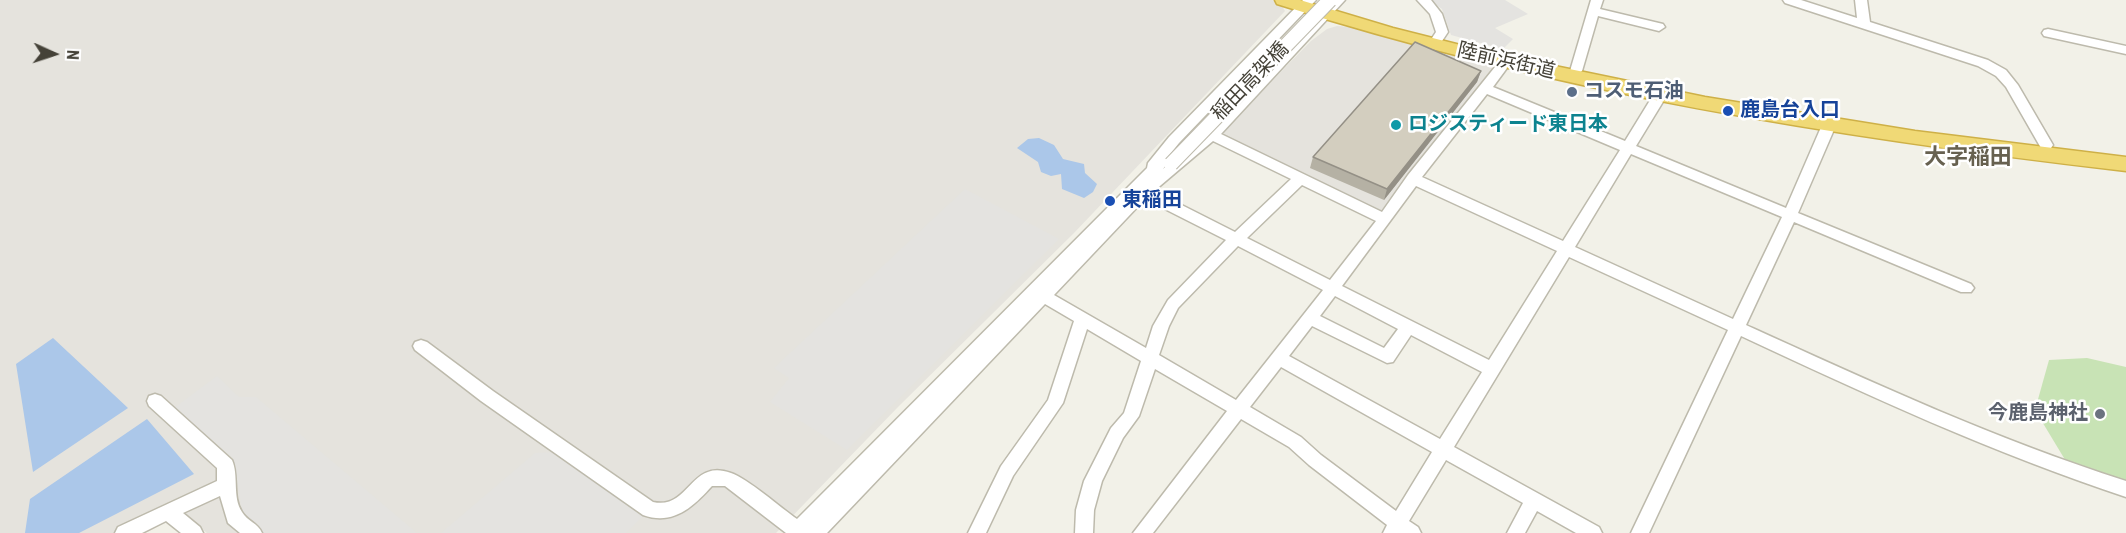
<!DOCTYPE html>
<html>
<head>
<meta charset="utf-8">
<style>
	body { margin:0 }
	#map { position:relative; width:2126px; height:533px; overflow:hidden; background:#f2f1e8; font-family:"Roboto Condensed",sans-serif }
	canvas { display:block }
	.north { position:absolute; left:24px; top:24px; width:60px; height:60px; -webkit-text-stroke:4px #fff; paint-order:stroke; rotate:93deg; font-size:16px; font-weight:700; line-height:24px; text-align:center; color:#454238 }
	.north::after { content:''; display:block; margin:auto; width:21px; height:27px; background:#454238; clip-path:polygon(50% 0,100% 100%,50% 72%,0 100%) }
</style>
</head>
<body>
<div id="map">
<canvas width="2126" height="533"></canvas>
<div class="north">N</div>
</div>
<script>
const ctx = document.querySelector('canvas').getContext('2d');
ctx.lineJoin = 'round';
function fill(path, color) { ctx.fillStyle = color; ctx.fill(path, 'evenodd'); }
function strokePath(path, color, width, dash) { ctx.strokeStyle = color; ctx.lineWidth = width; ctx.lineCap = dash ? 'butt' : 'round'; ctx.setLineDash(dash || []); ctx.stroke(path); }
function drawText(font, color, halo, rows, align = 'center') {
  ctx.font = font + ' "Roboto Condensed","Noto Sans JP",sans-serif'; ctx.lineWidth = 5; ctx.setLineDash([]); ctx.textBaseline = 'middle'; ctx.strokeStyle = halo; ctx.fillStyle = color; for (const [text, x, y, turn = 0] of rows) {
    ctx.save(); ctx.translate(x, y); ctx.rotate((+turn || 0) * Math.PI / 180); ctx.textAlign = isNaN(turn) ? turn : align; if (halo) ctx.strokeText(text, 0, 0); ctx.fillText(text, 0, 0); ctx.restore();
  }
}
const industrial = new Path2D(`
	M 0,0 L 1272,0 L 1280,3 L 1285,11 L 1074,233 L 898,407 L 776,533 L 207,533 L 173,505 L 116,533 L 0,533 Z
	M 1337,26 L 1350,27 L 1498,65 L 1384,212 L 1219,135 L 1311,41 L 1327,29 Z`);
const green = new Path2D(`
	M 2087,358 L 2126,367 L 2126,486 L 2067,463 L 2035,410 L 2049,360 Z`);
const parking = new Path2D(`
	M 1429,0 L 1505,0 L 1528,14 L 1495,28 L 1513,39 L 1503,49 L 1451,35 L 1442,9 Z
	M 965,189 L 1059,239 L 847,450 L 770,402 L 789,378 L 774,368 Z
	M 217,376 L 239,397 L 256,397 L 417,533 L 263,533 L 243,516 L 233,458 L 174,408 Z
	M 554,452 L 643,516 L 626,533 L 441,533 L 535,453 Z`);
const water = new Path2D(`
	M 1039,138 L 1054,145 L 1063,159 L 1084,164 L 1085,173 L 1097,184 L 1093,192 L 1084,198 L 1062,189 L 1061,174 L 1051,176 L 1041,172 L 1038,162 L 1017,148 L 1028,139 Z
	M 53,338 L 128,408 L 33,472 L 16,364 Z
	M 147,419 L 194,474 L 79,533 L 25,533 L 30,499 Z`);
const minor = new Path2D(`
	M 1303,0 L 1316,0 L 1179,143 L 1167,158 L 1169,161 L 1163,169 L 1207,132 L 1332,0 L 1345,0 L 1221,134 L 1382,212 L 1408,175 L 1495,67 L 1500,52 L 1504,51 L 1510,55 L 1507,68 L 1493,87 L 1625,141 L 1660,84 L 1670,84 L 1672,87 L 1636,146 L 1786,208 L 1822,125 L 1820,116 L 1827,112 L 1832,113 L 1836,125 L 1798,213 L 1971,284 L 1974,288 L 1971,292 L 1961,292 L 1794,222 L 1746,325 C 1871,382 1995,439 2126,481 L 2126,497 C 1993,453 1867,395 1741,336 L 1649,533 L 1631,533 L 1728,330 L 1569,257 L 1454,447 L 1599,527 L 1602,533 L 1576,533 L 1537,511 L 1525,533 L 1507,533 L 1523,503 L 1446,460 L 1409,521 L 1418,527 L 1421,533 L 1383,533 L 1387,525 L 1309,465 L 1289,447 L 1241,419 L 1153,533 L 1133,533 L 1227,411 L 1155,369 L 1139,416 L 1123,438 L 1102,481 L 1094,510 L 1093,533 L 1075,533 L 1076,510 L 1084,481 L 1111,428 L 1124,413 L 1141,361 L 1087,329 L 1063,403 L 1013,476 L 986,533 L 968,533 L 1001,466 L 1048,400 L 1074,321 L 1045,304 L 827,533 L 786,533 L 725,486 L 712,486 C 693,507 673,526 643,515 L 481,401 L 415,350 L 413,346 L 415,342 L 421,340 L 427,342 L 493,391 L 653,502 C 690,510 690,458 731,473 C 747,478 781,508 797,519 L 1147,168 L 1148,163 L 1169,137 ZM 1487,94 L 1620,150 L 1563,241 L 1422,177 ZM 1213,141 L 1291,179 L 1235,232 L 1154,191 ZM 1631,154 L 1782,217 L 1733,319 L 1575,247 ZM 1302,185 L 1376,221 L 1330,280 L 1247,238 ZM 1416,186 L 1557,251 L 1489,360 L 1342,286 ZM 1145,199 L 1226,240 L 1168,300 L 1153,326 L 1146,348 L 1054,295 ZM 1238,246 L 1323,290 L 1236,400 L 1159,355 L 1169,326 L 1178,308 ZM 1335,296 L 1398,329 L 1384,348 L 1320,316 ZM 1312,326 L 1387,363 L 1393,362 L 1411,335 L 1482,372 L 1440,439 L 1289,356 ZM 1281,367 L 1432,452 L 1396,511 L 1321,455 L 1301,437 L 1250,407 Z
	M 1417,0 L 1431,0 L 1442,14 L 1448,32 L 1442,41 L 1438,42 L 1432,38 L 1436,32 L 1430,14 Z
	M 1591,0 L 1603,0 L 1600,9 L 1663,24 L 1665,27 L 1659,31 L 1598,16 L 1582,71 L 1576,75 L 1571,74 L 1570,71 Z
	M 1783,0 L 1801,0 L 1857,18 L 1855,0 L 1867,0 L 1870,22 L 1988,60 L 2006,70 L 2018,85 L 2053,145 L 2051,148 L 2041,148 L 2006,87 L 1996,76 L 1978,66 L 1785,3 Z
	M 2048,29 L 2126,46 L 2126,54 L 2044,36 L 2042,33 L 2044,30 Z
	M 155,394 L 161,396 L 232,460 C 239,475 232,497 242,512 C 247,521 258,523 262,533 L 240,533 L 228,523 L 220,496 L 183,513 L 200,527 L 203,533 L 181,533 L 166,521 L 142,533 L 115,533 L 118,527 L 217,481 L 217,468 L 149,406 L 147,401 L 149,396 Z`);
const highway = new Path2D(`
	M 1275,0 L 1300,0 L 1393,28 L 1492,53 L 1705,97 L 1915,131 L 2126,157 L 2126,171 C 1839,138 1552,92 1277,4 Z`);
const minorBridge = new Path2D(`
	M 1171,164 L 1330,0`);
const wall = new Path2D(`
	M 1481,71 L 1477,82 L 1384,200 L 1310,168 L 1313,157 Z`);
const shadedWall = new Path2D(`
	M 1481,71 L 1477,82 L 1384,200 L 1387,189 Z`);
const building = new Path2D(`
	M 1415,42 L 1481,71 L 1387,189 L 1313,157 Z`);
const markers = [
	[1572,92,6,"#5c6f8a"],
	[1728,111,6,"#1a4fb4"],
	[1396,125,6,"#0f9aa8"],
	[1110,201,6,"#1a4fb4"],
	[2100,414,6,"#6b7280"]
];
const streetNames = [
	["陸前浜街道",1506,62,13],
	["稲田高架橋",1251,82,-46]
];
const serviceNames = [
	["コスモ石油",1584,92]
];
const transitNames = [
	["鹿島台入口",1740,111],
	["東稲田",1122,201]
];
const cultureNames = [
	["ロジスティード東日本",1408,125]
];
const worshipNames = [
	["今鹿島神社",2088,414]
];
const quarterNames = [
	["大字稲田",1968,158]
];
fill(industrial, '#e5e3dd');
fill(green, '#c8e3b5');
fill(parking, '#e4e3e0');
fill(water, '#abc7e9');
strokePath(minor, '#bdbaac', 3);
strokePath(highway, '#ceb047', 3);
fill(minor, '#fff');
fill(highway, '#f0d976');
strokePath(minorBridge, '#bdbaac', 16, []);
strokePath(minorBridge, '#fff', 14);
fill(wall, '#b5b1a4');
fill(shadedWall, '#949086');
fill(building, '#d3cebf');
strokePath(building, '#949086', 1.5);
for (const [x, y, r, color] of markers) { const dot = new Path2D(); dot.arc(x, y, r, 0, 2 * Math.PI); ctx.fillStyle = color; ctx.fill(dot); strokePath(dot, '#fff', 2); }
drawText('20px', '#454238', '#fff', streetNames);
drawText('bold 20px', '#4e5e75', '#fff', serviceNames, 'left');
drawText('bold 20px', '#164399', '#fff', transitNames, 'left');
drawText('bold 20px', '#0d838f', '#fff', cultureNames, 'left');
drawText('bold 20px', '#5b616d', '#fff', worshipNames, 'right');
drawText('bold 22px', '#676150', '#fff', quarterNames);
</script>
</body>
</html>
